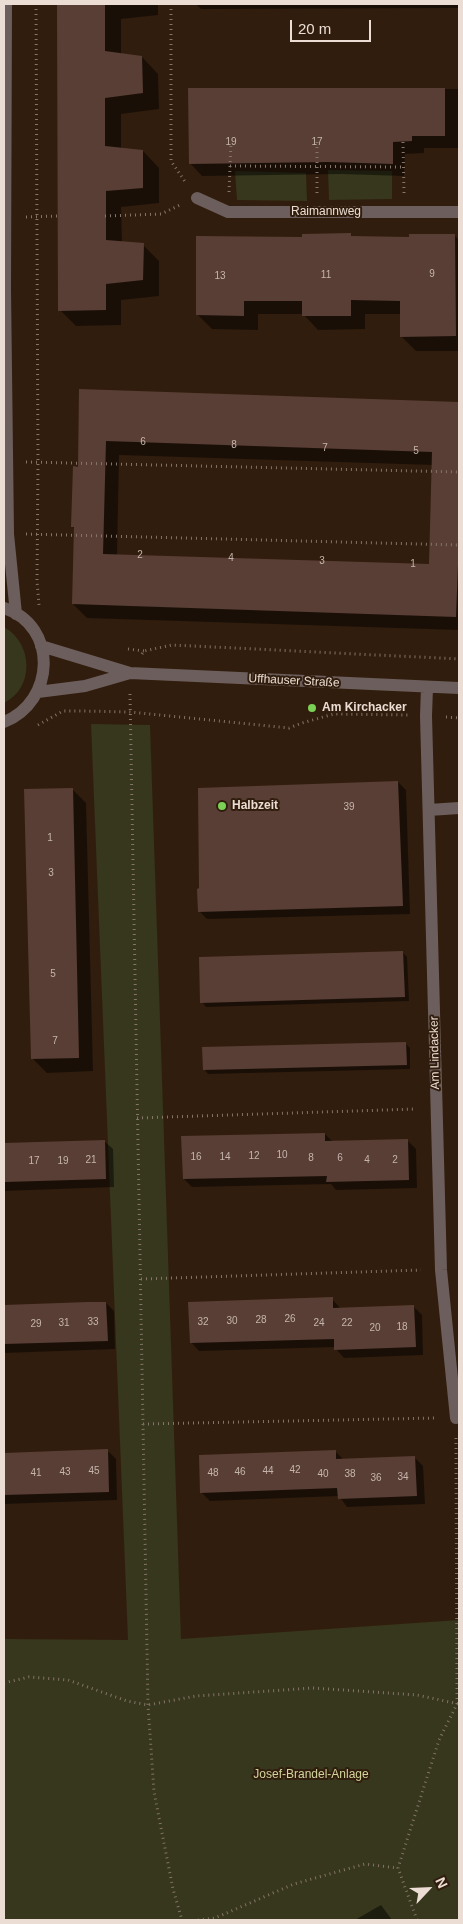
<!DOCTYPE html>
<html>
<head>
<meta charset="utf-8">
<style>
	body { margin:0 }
	#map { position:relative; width:463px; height:1924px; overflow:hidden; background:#311d0d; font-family:Arial,sans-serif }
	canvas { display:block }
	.frame { position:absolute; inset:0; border:5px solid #ebddd3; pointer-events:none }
	.north { position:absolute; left:403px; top:1864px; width:50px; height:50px; -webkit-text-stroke:4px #311d0d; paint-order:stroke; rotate:65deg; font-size:14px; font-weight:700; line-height:20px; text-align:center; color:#ebddd3 }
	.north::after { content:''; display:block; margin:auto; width:18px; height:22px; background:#ebddd3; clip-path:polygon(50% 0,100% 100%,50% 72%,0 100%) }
	.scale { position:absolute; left:290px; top:20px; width:81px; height:22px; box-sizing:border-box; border:2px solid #ebddd3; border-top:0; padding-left:6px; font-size:15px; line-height:18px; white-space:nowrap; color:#ebddd3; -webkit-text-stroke:4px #311d0d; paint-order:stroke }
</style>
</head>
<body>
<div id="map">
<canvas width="463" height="1924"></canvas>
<div class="frame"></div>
<div class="north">N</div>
<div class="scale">20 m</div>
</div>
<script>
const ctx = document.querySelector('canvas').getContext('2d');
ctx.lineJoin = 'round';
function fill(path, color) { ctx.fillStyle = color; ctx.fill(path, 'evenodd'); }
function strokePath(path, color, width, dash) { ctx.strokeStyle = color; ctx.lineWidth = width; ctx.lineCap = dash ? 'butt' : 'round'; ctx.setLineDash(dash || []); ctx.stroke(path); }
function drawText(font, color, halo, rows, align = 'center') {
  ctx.font = font + ' Arial,sans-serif'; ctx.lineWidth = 4; ctx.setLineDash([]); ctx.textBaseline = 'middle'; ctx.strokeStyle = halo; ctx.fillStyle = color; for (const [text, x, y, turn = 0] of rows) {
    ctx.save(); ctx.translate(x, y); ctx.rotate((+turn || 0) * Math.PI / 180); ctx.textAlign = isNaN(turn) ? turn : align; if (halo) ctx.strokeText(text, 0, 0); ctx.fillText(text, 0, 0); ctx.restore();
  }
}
const green = new Path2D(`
	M 328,170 L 392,171 L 392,199 L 329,200 Z
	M 235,171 L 306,173 L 307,201 L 237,200 Z
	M 4,627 C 33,643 35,688 4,703 Z
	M 91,724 L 150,725 L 181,1639 L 459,1620 L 459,1920 L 4,1920 L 4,1639 L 128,1640 Z`);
const shadow = new Path2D(`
	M 58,4 L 158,4 L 158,15 L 121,19 L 121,55 L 142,57 L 158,74 L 159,109 L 121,114 L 121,149 L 143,151 L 159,168 L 159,203 L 121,207 L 122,243 L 143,245 L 159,261 L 159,296 L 121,300 L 121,325 L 76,326 L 60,310 Z
	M 196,4 L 459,4 L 459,8 L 201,9 Z
	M 189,89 L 459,89 L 459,148 L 424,148 L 424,153 L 405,154 L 404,176 L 341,174 L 202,176 L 190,163 Z
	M 350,235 L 353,237 L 410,238 L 454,235 L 459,240 L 459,351 L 416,351 L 401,336 L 401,314 L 365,314 L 365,329 L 318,330 L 303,314 L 258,314 L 258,330 L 212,329 L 198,315 L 303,238 Z
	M 80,390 L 459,403 L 459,630 L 87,618 L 73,604 L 75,529 L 72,526 L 79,468 ZM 119,455 L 433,465 L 430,566 L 117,556 Z
	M 398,782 L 406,790 L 410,914 L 207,919 L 199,911 Z
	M 72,789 L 86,803 L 93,1071 L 47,1073 L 33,1059 Z
	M 403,953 L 407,957 L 409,1001 L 206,1007 L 202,1002 Z
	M 406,1044 L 410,1048 L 410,1069 L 208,1074 L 204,1069 Z
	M 325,1134 L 333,1142 L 407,1140 L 416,1149 L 417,1188 L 336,1190 L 331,1184 L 192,1187 L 184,1179 Z
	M 104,1141 L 113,1149 L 114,1187 L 4,1191 L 4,1144 Z
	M 332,1299 L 341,1309 L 414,1307 L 422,1315 L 423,1355 L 344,1358 L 336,1349 L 336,1347 L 199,1351 L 191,1342 Z
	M 106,1303 L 114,1311 L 115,1349 L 4,1353 L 4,1306 Z
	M 107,1450 L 116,1459 L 117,1500 L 4,1504 L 4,1454 Z
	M 335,1451 L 344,1460 L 415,1458 L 423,1466 L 425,1504 L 347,1507 L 339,1496 L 210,1501 L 201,1492 Z
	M 381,1905 L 392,1920 L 355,1920 Z`);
const building = new Path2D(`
	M 57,4 L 105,4 L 105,51 L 142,56 L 143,93 L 105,98 L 105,146 L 143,150 L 143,188 L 106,191 L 106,240 L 144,243 L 143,280 L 106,284 L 106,310 L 58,311 Z
	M 188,88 L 445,88 L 445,136 L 412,136 L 412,141 L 393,142 L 393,164 L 328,162 L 189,164 Z
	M 351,233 L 351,236 L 409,237 L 409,234 L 455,234 L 456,336 L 400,337 L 400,301 L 351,300 L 351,316 L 302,316 L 302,301 L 244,301 L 244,316 L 196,315 L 196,236 L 302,237 L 302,234 Z
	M 79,389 L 459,402 L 459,538 L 456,617 L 72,604 L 74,527 L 71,527 L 73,466 L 78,467 ZM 106,441 L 432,452 L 429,564 L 103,554 Z
	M 398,781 L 403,906 L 198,912 L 197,889 L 199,888 L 198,788 Z
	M 73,788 L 79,1058 L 31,1059 L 24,789 Z
	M 403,951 L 405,997 L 200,1003 L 199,957 Z
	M 406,1042 L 407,1065 L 203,1070 L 202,1047 Z
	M 325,1133 L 325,1141 L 408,1139 L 409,1180 L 326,1182 L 327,1176 L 183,1179 L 181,1136 Z
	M 105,1140 L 106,1179 L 4,1182 L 4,1143 Z
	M 333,1297 L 333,1308 L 414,1305 L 416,1347 L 334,1350 L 334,1339 L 190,1343 L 188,1302 Z
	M 88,1302 L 106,1302 L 108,1341 L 4,1344 L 4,1305 Z
	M 108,1449 L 109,1492 L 4,1495 L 4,1453 Z
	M 336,1450 L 336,1459 L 415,1456 L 417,1496 L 338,1499 L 337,1488 L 200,1493 L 199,1455 Z`);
const path = new Path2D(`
	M 36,4 L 38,463 L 37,581 L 39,605
	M 171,4 L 171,161 L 186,183
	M 317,142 L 317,194
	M 403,142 L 404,194
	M 230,166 L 403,167
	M 229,192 L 231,142
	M 105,216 L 161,214 L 180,205
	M 26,217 L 57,216
	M 26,462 L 459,472
	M 26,534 L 459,545
	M 128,649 L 144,651
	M 142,654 L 144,651 L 172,645 L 459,659
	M 130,694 L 148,1705 L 154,1792 L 173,1889 L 182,1920
	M 446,717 L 459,718
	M 38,725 L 63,711 L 83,711 L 130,712 L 289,728 L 302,723 L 334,714 L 408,715
	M 137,1118 L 416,1109
	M 141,1279 L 421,1270
	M 143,1424 L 436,1418
	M 4,1683 L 29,1677 L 68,1680 L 127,1701 L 148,1705 L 196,1696 L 313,1688 L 417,1695 L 459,1704
	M 198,1920 L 215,1918 L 294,1884 L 365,1864 L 397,1868
	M 417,1920 L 398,1868 L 439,1740 L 457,1704 L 456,1436`);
const minor = new Path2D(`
	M 6,4 L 5,289 L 8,534 L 16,614
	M 197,198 L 228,212 L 459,212
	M 4,608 C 59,626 55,702 4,722
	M 41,646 L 130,673 L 459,688
	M 427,687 L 426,716 L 441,1270 L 456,1418
	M 38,692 L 85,686 L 130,673
	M 429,810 L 459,808`);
const markers = [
	[312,708,5,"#7bd156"],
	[222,806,5,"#7bd156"]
];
const numberNames = [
	["19",231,142],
	["17",317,142],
	["9",432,274],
	["11",326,275],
	["13",220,276],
	["6",143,442],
	["8",234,445],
	["7",325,448],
	["5",416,451],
	["2",140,555],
	["4",231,558],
	["3",322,561],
	["1",413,564],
	["39",349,807],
	["1",50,838],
	["3",51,873],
	["5",53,974],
	["7",55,1041],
	["10",282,1155],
	["12",254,1156],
	["16",196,1157],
	["14",225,1157],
	["8",311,1158],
	["6",340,1158],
	["21",91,1160],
	["4",367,1160],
	["2",395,1160],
	["17",34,1161],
	["19",63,1161],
	["26",290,1319],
	["28",261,1320],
	["30",232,1321],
	["33",93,1322],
	["32",203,1322],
	["31",64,1323],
	["24",319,1323],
	["22",347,1323],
	["29",36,1324],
	["18",402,1327],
	["20",375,1328],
	["42",295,1470],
	["45",94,1471],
	["44",268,1471],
	["43",65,1472],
	["46",240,1472],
	["41",36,1473],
	["48",213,1473],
	["40",323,1474],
	["38",350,1474],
	["34",403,1477],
	["36",376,1478]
];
const streetNames = [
	["Raimannweg",326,212],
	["Uffhauser Straße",294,681,3],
	["Am Lindacker",435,1053,-91]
];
const poiNames = [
	["Am Kirchacker",322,708],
	["Halbzeit",232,806]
];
const parkNames = [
	["Josef-Brandel-Anlage",311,1775]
];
fill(green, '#36371c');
fill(shadow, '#0007');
fill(building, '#593e35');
strokePath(path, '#857467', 3, [1, 4]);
strokePath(minor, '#6c5e5c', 12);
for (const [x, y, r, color] of markers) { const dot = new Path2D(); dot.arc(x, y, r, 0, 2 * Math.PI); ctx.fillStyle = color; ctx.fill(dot); strokePath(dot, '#311d0d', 2); }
drawText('10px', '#c6b5ac', null, numberNames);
drawText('12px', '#ebddd3', '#311d0d', streetNames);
drawText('bold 12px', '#ebddd3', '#311d0d', poiNames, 'left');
drawText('12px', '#d1d59d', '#311d0d', parkNames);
</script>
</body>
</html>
